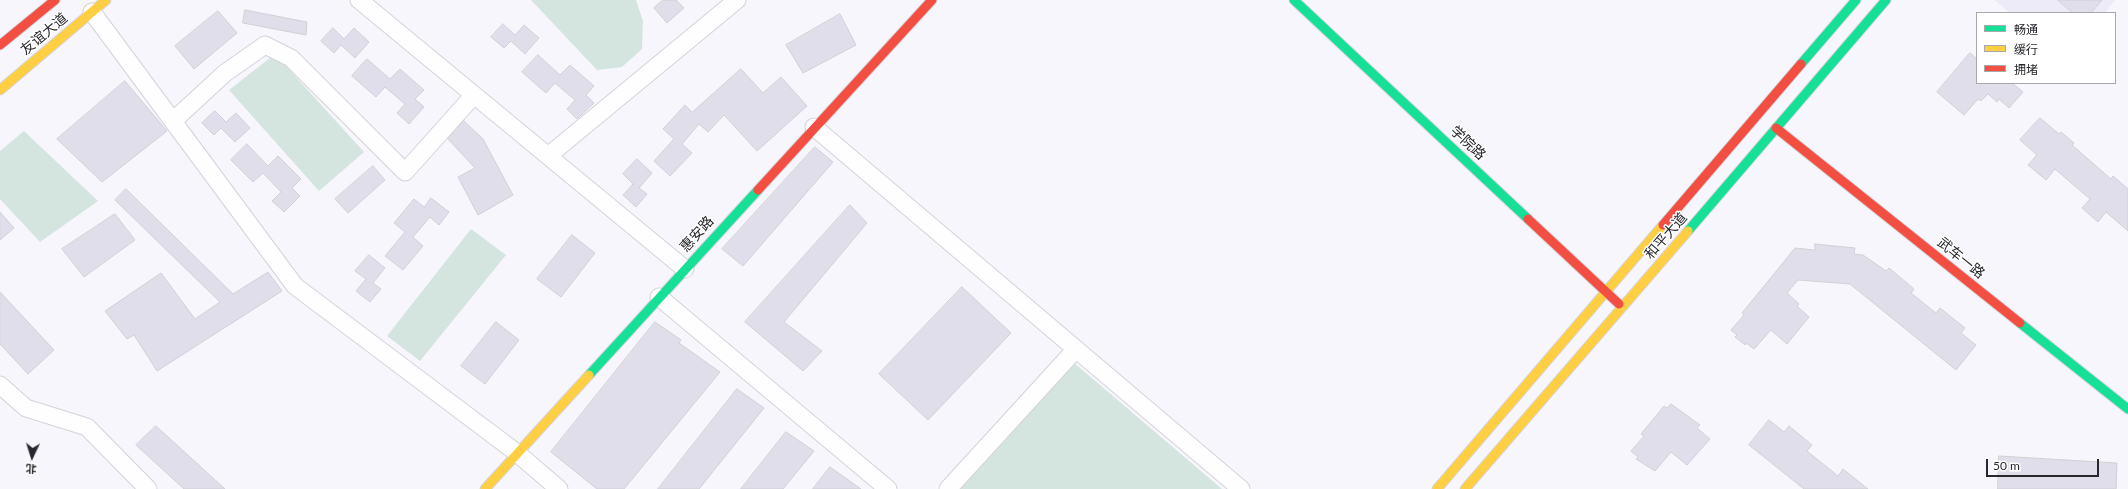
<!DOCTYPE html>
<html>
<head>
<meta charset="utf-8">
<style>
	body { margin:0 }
	#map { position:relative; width:2128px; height:489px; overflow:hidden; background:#f7f6fc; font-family:Lato,"Noto Sans SC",sans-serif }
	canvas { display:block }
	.legend { position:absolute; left:1976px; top:12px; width:140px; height:72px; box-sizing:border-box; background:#fff; border:1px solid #a9a9ab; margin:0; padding:5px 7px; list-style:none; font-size:12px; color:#28272d }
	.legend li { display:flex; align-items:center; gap:8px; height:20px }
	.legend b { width:20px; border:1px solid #a9a9ab }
	.north { position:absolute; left:12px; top:437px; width:40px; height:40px; -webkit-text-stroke:3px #fff; paint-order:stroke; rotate:184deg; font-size:11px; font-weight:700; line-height:16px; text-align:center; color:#28272d }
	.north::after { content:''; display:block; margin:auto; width:14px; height:18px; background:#28272d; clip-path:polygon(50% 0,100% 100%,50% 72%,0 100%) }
	.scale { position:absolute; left:1986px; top:459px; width:113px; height:18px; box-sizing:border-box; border:2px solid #28272d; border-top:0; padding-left:5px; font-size:12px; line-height:14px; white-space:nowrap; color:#28272d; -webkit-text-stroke:3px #fff; paint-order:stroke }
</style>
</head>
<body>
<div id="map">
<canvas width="2128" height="489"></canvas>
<ul class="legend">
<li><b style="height:5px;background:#16e098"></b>畅通</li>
<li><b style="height:5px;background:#ffcf43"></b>缓行</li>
<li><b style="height:5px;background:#f24e42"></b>拥堵</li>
</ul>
<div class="north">北</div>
<div class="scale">50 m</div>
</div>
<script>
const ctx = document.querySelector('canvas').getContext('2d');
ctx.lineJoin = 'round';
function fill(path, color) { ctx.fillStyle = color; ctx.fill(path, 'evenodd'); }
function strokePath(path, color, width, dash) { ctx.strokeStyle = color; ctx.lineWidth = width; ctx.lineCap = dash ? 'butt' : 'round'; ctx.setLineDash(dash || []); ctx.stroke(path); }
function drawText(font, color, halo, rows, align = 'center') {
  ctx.font = font + ' Lato,"Noto Sans SC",sans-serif'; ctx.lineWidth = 3; ctx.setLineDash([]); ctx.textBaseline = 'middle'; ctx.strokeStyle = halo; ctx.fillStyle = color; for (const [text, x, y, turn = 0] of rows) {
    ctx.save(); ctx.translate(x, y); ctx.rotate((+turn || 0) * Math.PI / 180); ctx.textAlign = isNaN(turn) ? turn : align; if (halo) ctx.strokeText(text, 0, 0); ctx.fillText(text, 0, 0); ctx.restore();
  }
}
const built = new Path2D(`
	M 1994,0 L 2115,0 L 2105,13 L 2010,13 Z`);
const green = new Path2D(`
	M 531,0 L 636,0 L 643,21 L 642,49 L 622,67 L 597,70 Z
	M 275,54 L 364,152 L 319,191 L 229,90 Z
	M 24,131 L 98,201 L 40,242 L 0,199 L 0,151 Z
	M 471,229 L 506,255 L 420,361 L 387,336 Z
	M 1073,362 L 1222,489 L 955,489 Z`);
const building = new Path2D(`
	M 663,0 L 676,0 L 684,8 L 667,23 L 654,8 Z
	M 2058,0 L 2102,0 L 2091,13 L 2073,13 Z
	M 245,10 L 307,22 L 306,35 L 243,23 Z
	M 218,11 L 237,33 L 194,69 L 175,46 Z
	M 840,14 L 856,45 L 803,73 L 786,45 Z
	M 503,24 L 515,35 L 524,25 L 539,38 L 525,54 L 511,41 L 504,48 L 491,37 Z
	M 333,28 L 344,39 L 354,28 L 369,42 L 355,58 L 341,45 L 334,53 L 321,41 Z
	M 1970,53 L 1977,59 L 1977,83 L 2012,83 L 2023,92 L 2009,108 L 1999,99 L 1997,102 L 1988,94 L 1981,101 L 1978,99 L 1964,115 L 1937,92 Z
	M 538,55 L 560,75 L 570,65 L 594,86 L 586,95 L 594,103 L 577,119 L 567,109 L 575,100 L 555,83 L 546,93 L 522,72 Z
	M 367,59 L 390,79 L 400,69 L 424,90 L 415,99 L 424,107 L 409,124 L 397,113 L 405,104 L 385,87 L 376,97 L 352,76 Z
	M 741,69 L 763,93 L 781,77 L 807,106 L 757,151 L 724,115 L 708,132 L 699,124 L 682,144 L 692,153 L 670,176 L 654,161 L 674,139 L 663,129 L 685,105 L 692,112 Z
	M 125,81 L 167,131 L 102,182 L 57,139 Z
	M 215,111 L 226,122 L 236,113 L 250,128 L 235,142 L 221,128 L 214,135 L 202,123 Z
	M 2040,118 L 2059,134 L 2061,132 L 2074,143 L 2072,145 L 2111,179 L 2113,176 L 2128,189 L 2128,231 L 2106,212 L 2098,222 L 2082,208 L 2090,199 L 2055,169 L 2046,180 L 2028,165 L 2037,155 L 2020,140 Z
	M 464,121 L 483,139 L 513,195 L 478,215 L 458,177 L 475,168 L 448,139 Z
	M 247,144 L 268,166 L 278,156 L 301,179 L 292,188 L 300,196 L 284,212 L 272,201 L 281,192 L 263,173 L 253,182 L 231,160 Z
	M 815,147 L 833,162 L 743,266 L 722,249 Z
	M 637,159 L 652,173 L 639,188 L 647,194 L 636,207 L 623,195 L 633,184 L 623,174 Z
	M 373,166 L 385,180 L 348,213 L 335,199 Z
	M 126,189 L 233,294 L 268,272 L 282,291 L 157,371 L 134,335 L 127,339 L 105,311 L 161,273 L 195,319 L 220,302 L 115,200 Z
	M 431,198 L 449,212 L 439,225 L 430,217 L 413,237 L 423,246 L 403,270 L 385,256 L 405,232 L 394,223 L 414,199 L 424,207 Z
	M 850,205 L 867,223 L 784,322 L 822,351 L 803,371 L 745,322 Z
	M 0,212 L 14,228 L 0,240 Z
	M 115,214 L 135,240 L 84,277 L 62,249 Z
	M 572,235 L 595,253 L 561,297 L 537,279 Z
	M 1815,244 L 1855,248 L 1854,254 L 1863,255 L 1886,271 L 1889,268 L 1914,289 L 1911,293 L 1936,313 L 1940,308 L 1965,328 L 1961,333 L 1976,345 L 1956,370 L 1850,284 L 1798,280 L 1787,293 L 1799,304 L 1797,306 L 1809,317 L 1787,344 L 1771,330 L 1754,349 L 1746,343 L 1745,345 L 1735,337 L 1737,335 L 1731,330 L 1744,315 L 1742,313 L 1795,248 L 1815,250 Z
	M 369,255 L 385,268 L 373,283 L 381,289 L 370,302 L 356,291 L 366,279 L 355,271 Z
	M 962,287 L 1011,333 L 928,420 L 879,374 Z
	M 0,292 L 54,350 L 28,374 L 0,344 Z
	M 496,322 L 519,340 L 485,384 L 461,366 Z
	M 655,322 L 681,340 L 679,343 L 720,372 L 624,489 L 597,489 L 551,452 Z
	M 737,389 L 764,408 L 699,489 L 658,489 Z
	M 1671,404 L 1700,425 L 1697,428 L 1710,439 L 1687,465 L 1671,452 L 1655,471 L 1636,459 L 1638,457 L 1631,451 L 1644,436 L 1641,434 L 1664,406 L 1667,408 Z
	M 1769,420 L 1784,432 L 1789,426 L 1812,445 L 1807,451 L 1838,476 L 1843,469 L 1868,489 L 1804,489 L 1749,445 Z
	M 156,426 L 225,489 L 184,489 L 136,445 Z
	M 786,432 L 814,451 L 783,489 L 741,489 Z
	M 1999,456 L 2117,463 L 2116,489 L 1998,489 Z
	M 830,467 L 861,489 L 813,489 Z`);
const street = new Path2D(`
	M 359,0 L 685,269
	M 92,12 L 295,286 L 517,453 L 559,489
	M 173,121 L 225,73 L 265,45 L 291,58 L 405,172 L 474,95
	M 814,127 L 1241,489
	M 548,156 L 737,0
	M 659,297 L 888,489
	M 0,385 L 26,408 L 87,427 L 148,489
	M 948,489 L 1076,349`);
const fast = new Path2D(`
	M 1294,0 L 1528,219
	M 1801,64 L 1856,0
	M 1688,231 L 1886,0
	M 2020,323 L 2128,409
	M 589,375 L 758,190`);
const slow = new Path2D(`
	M 0,90 L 106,0
	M 485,489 L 589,375
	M 1437,489 L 1663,225
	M 1465,489 L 1688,231`);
const jam = new Path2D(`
	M 0,45 L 55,0
	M 1776,128 L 2020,323
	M 758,190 L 932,0
	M 1528,219 L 1619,304
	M 1663,225 L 1801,64`);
const streetNames = [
	["友谊大道",44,34,-40],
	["学院路",1468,143,43],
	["惠安路",697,234,-48],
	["和平大道",1666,236,-49],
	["武车一路",1961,258,39]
];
fill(built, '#edebf8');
fill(green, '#d4e5df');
fill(building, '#e0deea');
strokePath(building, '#d0d0d5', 1);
strokePath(street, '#d4d3d9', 19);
strokePath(fast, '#d4d3d9', 11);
strokePath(slow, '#d4d3d9', 11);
strokePath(jam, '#d4d3d9', 11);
strokePath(street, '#fefeff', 17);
strokePath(fast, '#16e098', 9);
strokePath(slow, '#ffcf43', 9);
strokePath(jam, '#f24e42', 9);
drawText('14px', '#28272d', '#fff', streetNames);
</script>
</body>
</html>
